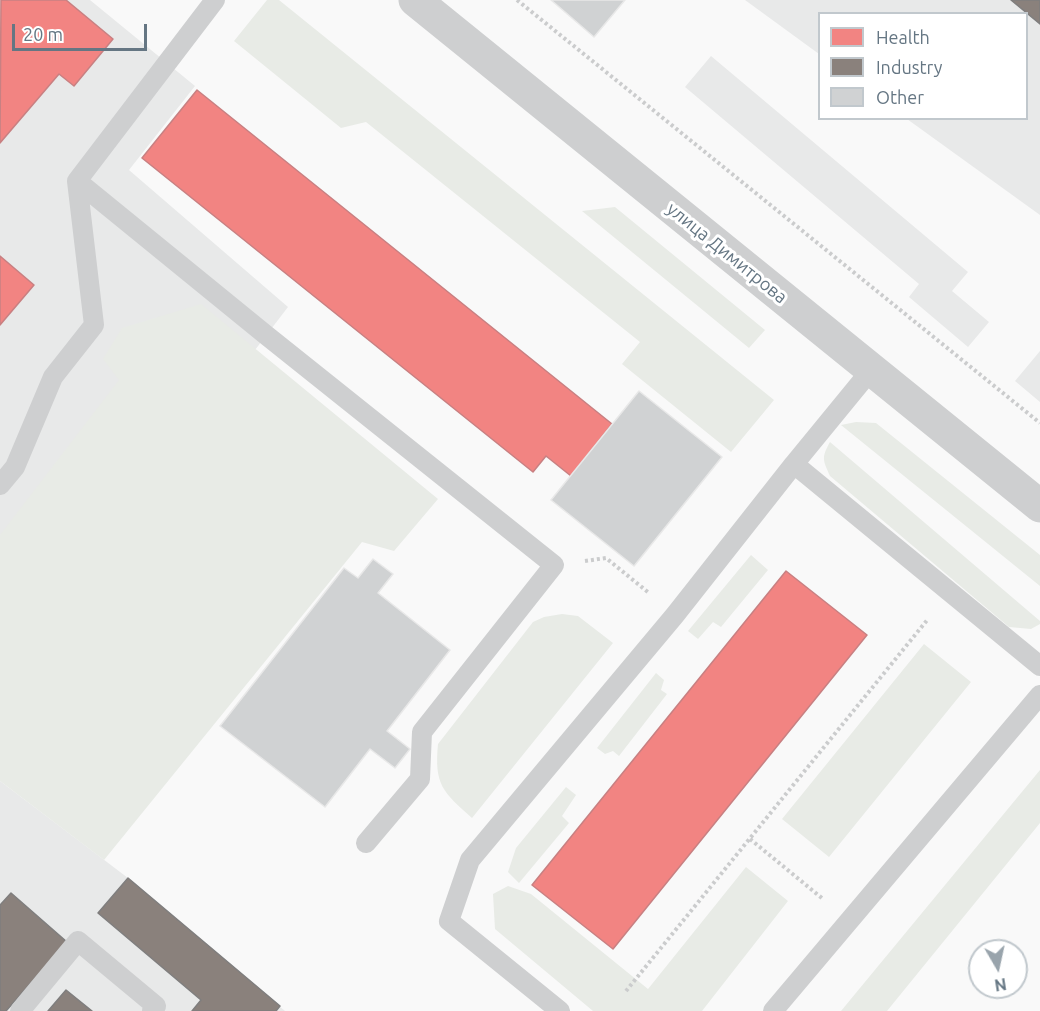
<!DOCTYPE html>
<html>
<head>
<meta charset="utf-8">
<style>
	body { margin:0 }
	#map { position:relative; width:1040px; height:1011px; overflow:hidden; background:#f9f9f9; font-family:Ubuntu,sans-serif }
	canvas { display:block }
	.legend { position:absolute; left:818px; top:12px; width:210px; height:108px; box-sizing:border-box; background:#fff; border:2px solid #c1c8cd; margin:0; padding:8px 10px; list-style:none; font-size:18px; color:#657683 }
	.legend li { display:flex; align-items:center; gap:12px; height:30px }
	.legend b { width:30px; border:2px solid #c1c8cd }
	.north { position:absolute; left:968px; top:939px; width:60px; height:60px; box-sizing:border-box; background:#fff; border:2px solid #c1c8cd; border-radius:50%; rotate:171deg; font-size:16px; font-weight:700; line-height:24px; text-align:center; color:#657683 }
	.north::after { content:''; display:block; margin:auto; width:21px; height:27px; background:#99a4ac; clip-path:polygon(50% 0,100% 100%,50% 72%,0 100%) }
	.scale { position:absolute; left:12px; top:24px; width:135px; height:27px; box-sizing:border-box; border:3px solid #657683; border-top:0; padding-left:8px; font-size:18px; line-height:21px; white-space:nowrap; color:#657683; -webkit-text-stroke:4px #fff; paint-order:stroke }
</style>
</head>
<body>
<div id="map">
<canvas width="1040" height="1011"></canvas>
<ul class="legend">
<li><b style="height:16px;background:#f28482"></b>Health</li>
<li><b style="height:16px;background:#8a817c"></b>Industry</li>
<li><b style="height:16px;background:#d0d2d3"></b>Other</li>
</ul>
<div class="north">N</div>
<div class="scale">20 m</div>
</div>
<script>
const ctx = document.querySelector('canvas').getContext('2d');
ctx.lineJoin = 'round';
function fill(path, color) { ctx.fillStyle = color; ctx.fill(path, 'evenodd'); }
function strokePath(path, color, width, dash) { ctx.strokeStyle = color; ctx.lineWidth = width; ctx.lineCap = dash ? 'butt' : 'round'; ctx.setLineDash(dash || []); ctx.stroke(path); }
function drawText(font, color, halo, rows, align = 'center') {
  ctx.font = font + ' Ubuntu,sans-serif'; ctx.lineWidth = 6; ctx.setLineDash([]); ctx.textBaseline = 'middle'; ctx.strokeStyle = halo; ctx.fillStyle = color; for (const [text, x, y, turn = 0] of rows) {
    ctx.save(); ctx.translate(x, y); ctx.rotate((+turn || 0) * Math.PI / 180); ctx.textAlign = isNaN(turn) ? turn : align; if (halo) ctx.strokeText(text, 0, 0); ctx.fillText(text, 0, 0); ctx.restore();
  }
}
const built = new Path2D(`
	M 0,0 L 90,0 L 195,86 L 129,170 L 288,307 L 162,471 L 0,654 Z
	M 745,0 L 1040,0 L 1040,215 L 907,119 L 1026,118 L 1026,14 L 820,14 L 819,54 Z
	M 711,56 L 968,272 L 952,291 L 989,322 L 968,347 L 909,297 L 919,284 L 685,87 Z
	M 1040,351 L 1040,402 L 1015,381 Z
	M 0,781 L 128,878 L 285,1011 L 0,1011 Z`);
const green = new Path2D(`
	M 267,0 L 279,0 L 774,400 L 731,452 L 622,364 L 640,342 L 366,122 L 341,128 L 234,41 Z
	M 615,207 L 765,330 L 749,348 L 582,211 Z
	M 201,304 L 438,499 L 394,551 L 362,542 L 104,860 L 0,781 L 0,535 L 119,380 L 103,359 L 122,328 Z
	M 856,422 L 876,423 L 1040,555 L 1040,586 L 841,425 Z
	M 830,442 L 1040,621 L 1040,624 L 1031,629 L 1009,627 L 830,476 C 823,460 821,458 830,442 Z
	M 751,555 L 768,570 L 721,627 L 713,622 L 698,639 L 688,631 Z
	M 562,614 L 578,616 L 613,643 L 472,818 C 443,792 434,785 438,744 L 533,622 L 544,617 Z
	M 924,644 L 971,682 L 829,857 L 782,819 Z
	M 656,673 L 664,680 L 661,690 L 667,694 L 619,756 L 613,751 L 605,754 L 597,748 Z
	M 1040,770 L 1040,823 L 887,1011 L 841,1011 Z
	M 566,787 L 576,795 L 562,816 L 569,823 L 519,883 L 508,872 L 516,848 Z
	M 746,867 L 788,901 L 702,1011 L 593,1011 L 495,929 L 493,894 L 508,886 L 531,894 L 648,989 Z`);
const health = new Path2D(`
	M 1,0 L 66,0 L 113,39 L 74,86 L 59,74 L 0,143 Z
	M 197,90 L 612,424 L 571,476 L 546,456 L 533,472 L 142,158 Z
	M 0,256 L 34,285 L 0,325 Z
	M 786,571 L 867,635 L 613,949 L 532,885 Z`);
const industry = new Path2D(`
	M 1011,0 L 1040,0 L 1040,24 Z
	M 128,878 L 280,1006 L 276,1011 L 192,1011 L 201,1000 L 98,913 Z
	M 11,893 L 67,942 L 6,1011 L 0,1011 L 0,905 Z
	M 66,990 L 92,1011 L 48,1011 Z`);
const building = new Path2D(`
	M 551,0 L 625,0 L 594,37 Z
	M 639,391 L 722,457 L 634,566 L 551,500 Z
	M 373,559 L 393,574 L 378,593 L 450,650 L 387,731 L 410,749 L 395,768 L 370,749 L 325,807 L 220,726 L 344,568 L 358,578 Z`);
const path = new Path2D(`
	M 517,0 L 1040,423
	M 585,561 L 606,558 L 649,593
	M 750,839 L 823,899
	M 626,991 L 928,619`);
const service = new Path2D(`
	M 77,181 L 266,335 L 554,565 L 422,732 L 420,779 L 366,843
	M 794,464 L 871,370
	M 0,485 L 15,467 L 53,377 L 94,325 L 77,181 L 215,0
	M 20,1011 L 78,941 L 156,1006 L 152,1011
	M 560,1011 L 449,921 L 470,860 L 675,615 L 794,464 L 1040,666
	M 773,1011 L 1040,695`);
const minor = new Path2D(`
	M 415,0 L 1040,506`);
const streetNames = [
	["улица Димитрова",727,253,39]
];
fill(built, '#e8e9e9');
fill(green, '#e8ebe6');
fill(health, '#f28482');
strokePath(health, '#c88082', 1.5);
fill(industry, '#8a817c');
strokePath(industry, '#7f7e7e', 1.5);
fill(building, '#d0d2d3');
strokePath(building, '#e8e8e8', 1.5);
strokePath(path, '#cbcccd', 4, [3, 3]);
strokePath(service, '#cecfd0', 20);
strokePath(minor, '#cecfd0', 33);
drawText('18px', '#657683', '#fff', streetNames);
</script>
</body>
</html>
